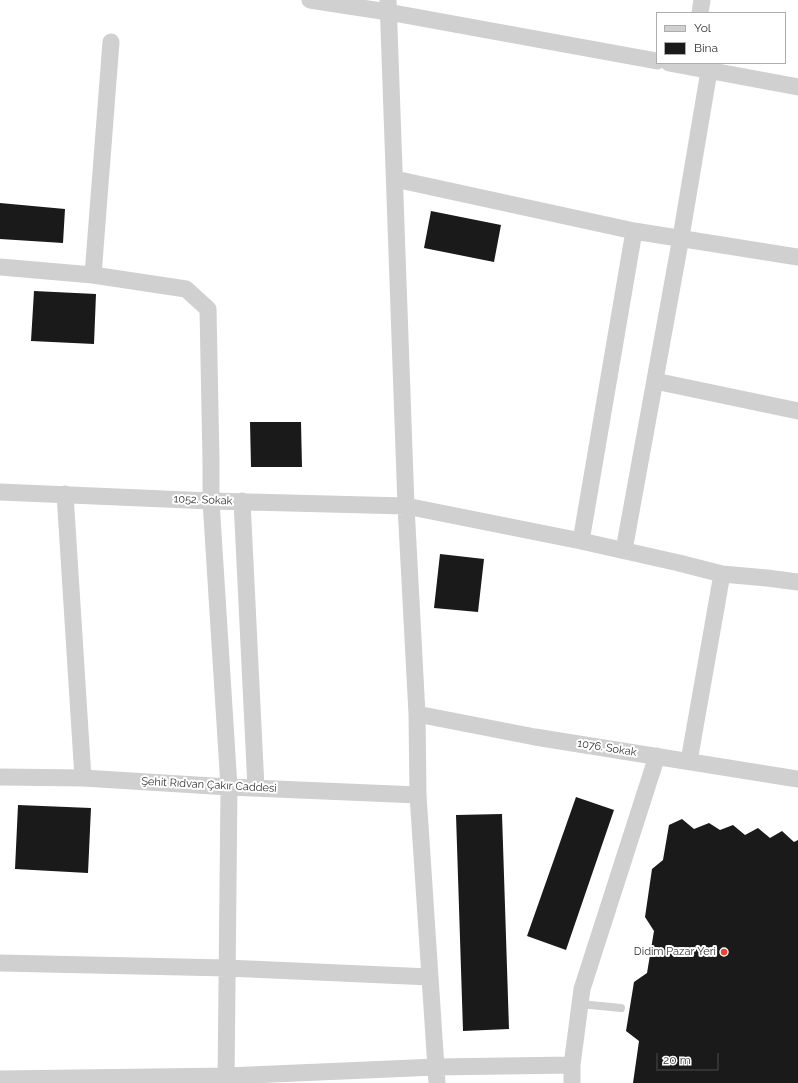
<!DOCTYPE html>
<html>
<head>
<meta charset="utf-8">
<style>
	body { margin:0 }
	#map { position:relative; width:798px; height:1083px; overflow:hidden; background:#fff; font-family:Raleway,sans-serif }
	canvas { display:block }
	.legend { position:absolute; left:656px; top:12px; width:130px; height:52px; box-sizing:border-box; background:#fff; border:1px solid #adadad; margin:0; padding:5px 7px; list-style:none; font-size:12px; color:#333 }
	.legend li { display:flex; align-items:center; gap:8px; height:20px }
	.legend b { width:20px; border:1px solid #adadad }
	.scale { position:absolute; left:656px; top:1053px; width:63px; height:18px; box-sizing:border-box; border:2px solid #333; border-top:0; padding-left:5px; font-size:12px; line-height:14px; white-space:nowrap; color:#333; -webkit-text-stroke:3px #fff; paint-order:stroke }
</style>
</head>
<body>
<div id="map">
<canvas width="798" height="1083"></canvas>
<ul class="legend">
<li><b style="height:5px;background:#d0d0d0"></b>Yol</li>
<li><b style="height:11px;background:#1a1a1a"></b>Bina</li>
</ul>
<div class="scale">20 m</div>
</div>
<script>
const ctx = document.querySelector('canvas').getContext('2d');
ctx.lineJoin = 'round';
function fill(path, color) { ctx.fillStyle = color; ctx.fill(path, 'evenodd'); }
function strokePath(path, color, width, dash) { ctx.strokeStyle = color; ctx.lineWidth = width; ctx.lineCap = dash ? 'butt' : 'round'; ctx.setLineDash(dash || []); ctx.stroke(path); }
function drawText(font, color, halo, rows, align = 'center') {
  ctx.font = font + ' Raleway,sans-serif'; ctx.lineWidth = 4; ctx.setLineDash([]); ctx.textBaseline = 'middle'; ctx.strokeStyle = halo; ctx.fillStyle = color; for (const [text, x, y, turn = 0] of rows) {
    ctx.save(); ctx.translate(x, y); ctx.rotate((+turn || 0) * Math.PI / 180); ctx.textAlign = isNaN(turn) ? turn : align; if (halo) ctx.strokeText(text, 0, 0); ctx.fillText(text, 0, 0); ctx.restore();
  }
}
const building = new Path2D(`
	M 0,203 L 65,209 L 63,243 L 0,239 Z
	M 431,211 L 501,225 L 494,262 L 424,248 Z
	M 34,291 L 96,294 L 94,344 L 31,341 Z
	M 250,422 L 301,422 L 302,467 L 251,467 Z
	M 440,554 L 484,559 L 478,612 L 434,608 Z
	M 576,797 L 614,810 L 566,950 L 527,936 Z
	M 18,805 L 91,808 L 88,873 L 15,869 Z
	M 502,814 L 509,1029 L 463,1031 L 456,815 Z
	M 682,819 L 694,829 L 709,823 L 720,830 L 733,825 L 745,835 L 758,828 L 770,838 L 782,831 L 794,842 L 798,840 L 798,1083 L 633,1083 L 639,1041 L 626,1031 L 634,982 L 647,973 L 654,931 L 645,917 L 652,869 L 663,860 L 669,825 Z`);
const lane = new Path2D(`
	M 580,1004 L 621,1008`);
const street = new Path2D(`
	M 310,0 L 388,12 L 657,61
	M 388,0 L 406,506 L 417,714 L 418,795 L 437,1083
	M 700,13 L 702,0
	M 669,63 L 798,87
	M 395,179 L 634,231 L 798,257
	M 0,267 L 93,275 L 186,289 L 208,309 L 211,461 L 211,501 L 229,787 L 226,1083
	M 93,275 L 111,42
	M 655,381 L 798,411
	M 0,492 L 211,501 L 406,506 L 581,541 L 679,563 L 722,574 L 767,578 L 798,582
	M 65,494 L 83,778
	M 242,501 L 256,788
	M 581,541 L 634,231
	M 624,550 L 681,237 L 709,71
	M 417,714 L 535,737 L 798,779
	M 689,761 L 722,574
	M 0,777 L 83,778 L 229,787 L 418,795
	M 0,963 L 227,968 L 430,977
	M 0,1079 L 227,1076 L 436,1067 L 572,1065
	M 572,1083 L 572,1065 L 582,989 L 657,756`);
const markers = [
	[724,952,4,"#ee4131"]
];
const streetNames = [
	["1052. Sokak",203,500,2],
	["1076. Sokak",607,748,9],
	["Şehit Rıdvan Çakır Caddesi",209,785,3]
];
const poiNames = [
	["Didim Pazar Yeri",716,952]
];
fill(building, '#1a1a1a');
strokePath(lane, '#d0d0d0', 8);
strokePath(street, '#d0d0d0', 17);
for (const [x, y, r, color] of markers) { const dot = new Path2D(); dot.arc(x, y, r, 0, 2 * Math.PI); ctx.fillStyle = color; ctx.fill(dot); strokePath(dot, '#fff', 1.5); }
drawText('11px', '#333', '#fff', streetNames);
drawText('11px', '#333', '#fff', poiNames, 'right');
</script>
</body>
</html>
